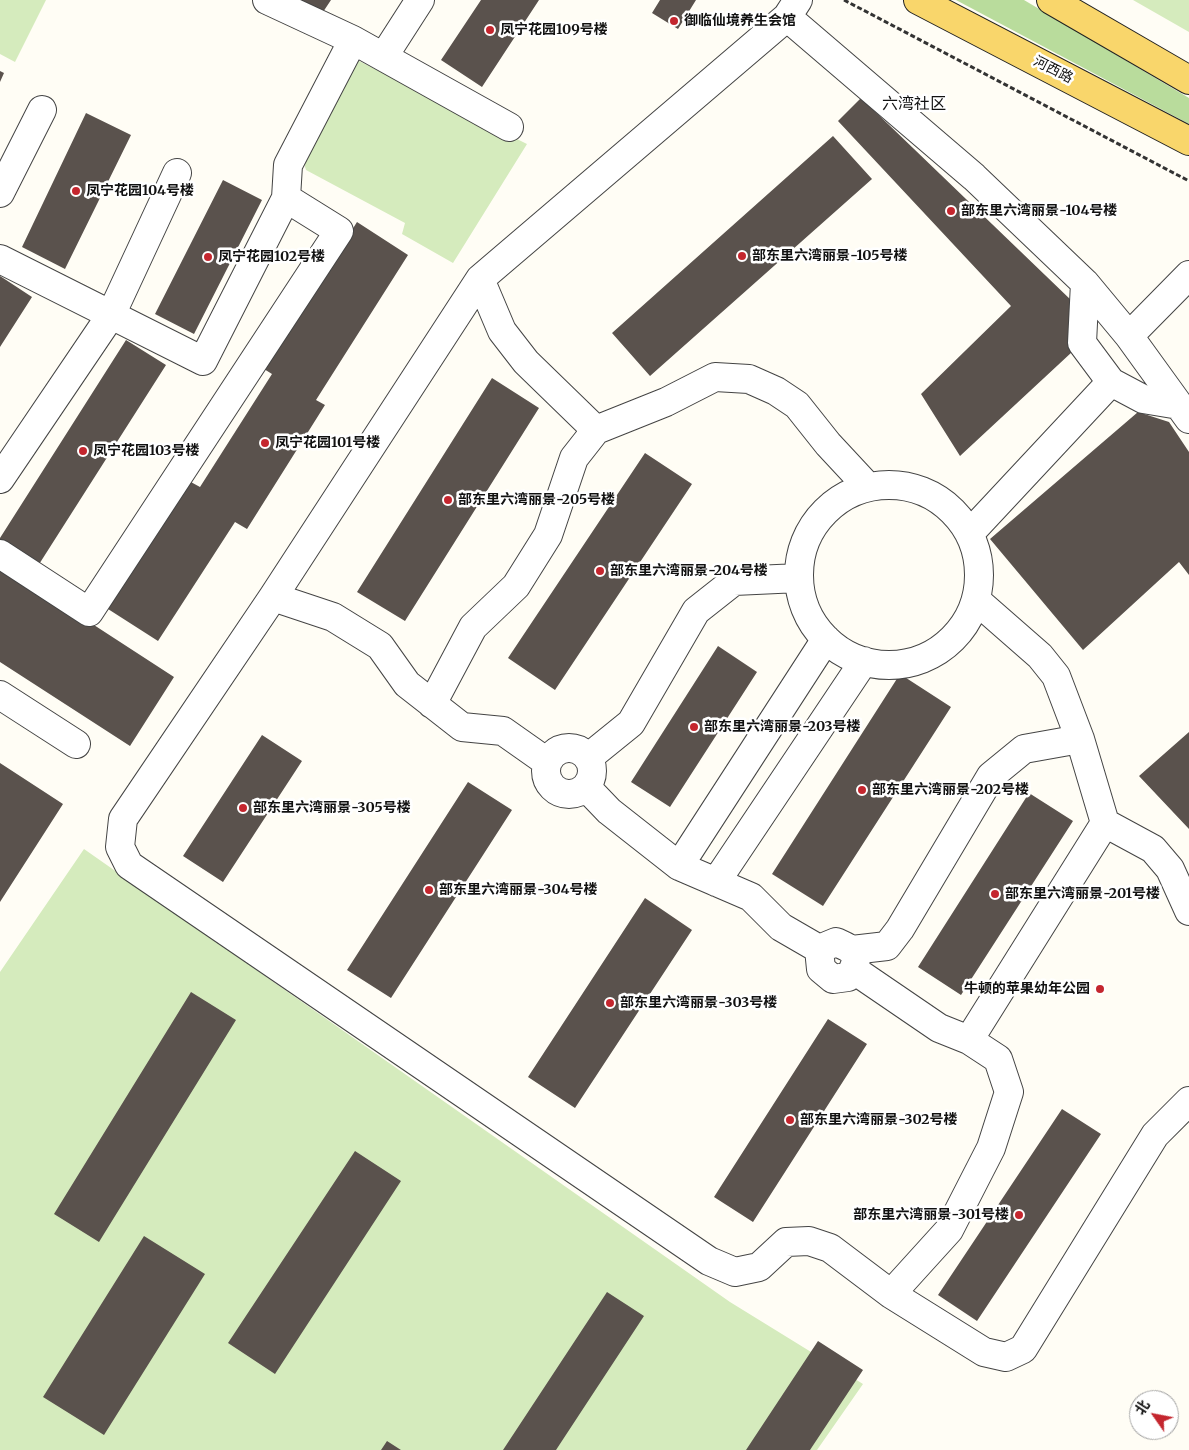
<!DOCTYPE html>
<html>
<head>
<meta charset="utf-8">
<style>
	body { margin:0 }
	#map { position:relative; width:1189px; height:1450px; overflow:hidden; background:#fffdf5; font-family:Merriweather,"Noto Sans SC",serif }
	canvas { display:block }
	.north { position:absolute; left:1129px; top:1390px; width:50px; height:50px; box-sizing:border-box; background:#fff; border:1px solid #a0a0a0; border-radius:50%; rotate:303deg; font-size:14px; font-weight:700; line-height:20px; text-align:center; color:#111 }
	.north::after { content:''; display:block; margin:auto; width:18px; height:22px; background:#c4262e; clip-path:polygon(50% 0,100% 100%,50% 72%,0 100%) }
</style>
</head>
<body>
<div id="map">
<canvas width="1189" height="1450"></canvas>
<div class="north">北</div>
</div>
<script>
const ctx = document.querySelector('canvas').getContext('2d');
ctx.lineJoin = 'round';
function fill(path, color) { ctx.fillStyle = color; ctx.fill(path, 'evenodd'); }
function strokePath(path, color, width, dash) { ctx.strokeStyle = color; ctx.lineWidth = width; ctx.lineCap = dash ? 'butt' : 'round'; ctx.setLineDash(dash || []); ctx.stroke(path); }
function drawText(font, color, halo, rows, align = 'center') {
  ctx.font = font + ' Merriweather,"Noto Sans SC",serif'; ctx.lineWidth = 5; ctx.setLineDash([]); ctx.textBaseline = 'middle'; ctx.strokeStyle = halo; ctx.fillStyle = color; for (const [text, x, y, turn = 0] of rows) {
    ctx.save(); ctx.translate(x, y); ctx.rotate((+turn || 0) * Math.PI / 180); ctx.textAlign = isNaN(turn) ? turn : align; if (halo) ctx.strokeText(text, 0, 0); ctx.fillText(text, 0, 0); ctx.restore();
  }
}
const green = new Path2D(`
	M 0,0 L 46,0 L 15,62 L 0,54 Z
	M 1133,0 L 1189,0 L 1189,32 Z
	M 357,60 L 527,144 L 453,263 L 402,234 L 405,223 L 306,170 L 300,151 Z
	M 84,849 L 730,1302 L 863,1384 L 817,1450 L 0,1450 L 0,972 Z`);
const forest = new Path2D(`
	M 956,0 L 1024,0 L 1189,98 L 1189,124 Z`);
const building = new Path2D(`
	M 298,0 L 331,0 L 321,15 Z
	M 481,0 L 539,0 L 482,87 L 441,60 Z
	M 660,0 L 696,0 L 678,29 L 652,13 Z
	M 0,71 L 4,73 L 0,82 Z
	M 861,98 L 1072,301 L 1072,352 L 960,456 L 921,394 L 1011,306 L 838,121 Z
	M 86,113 L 131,135 L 65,269 L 22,247 Z
	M 833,136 L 872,179 L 650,376 L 612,333 Z
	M 223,180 L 262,200 L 194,334 L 155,314 Z
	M 357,222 L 408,255 L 316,400 L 325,405 L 247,529 L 235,522 L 158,641 L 108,609 L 189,481 L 200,487 L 272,374 L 264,369 Z
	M 0,276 L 32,297 L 0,347 Z
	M 126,340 L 166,365 L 36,569 L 0,546 L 0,538 Z
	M 492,378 L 539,408 L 405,621 L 357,592 Z
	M 1138,412 L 1169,422 L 1189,452 L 1189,575 L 1179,562 L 1083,650 L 990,539 Z
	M 645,453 L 692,484 L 555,690 L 508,658 Z
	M 0,564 L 174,677 L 130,746 L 0,662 Z
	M 718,646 L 757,672 L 670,807 L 631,782 Z
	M 900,674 L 951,707 L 823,906 L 772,874 Z
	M 1189,732 L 1189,829 L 1139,776 Z
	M 262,735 L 302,761 L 223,882 L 183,856 Z
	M 0,763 L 63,804 L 0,902 Z
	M 468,782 L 512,810 L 391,998 L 347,970 Z
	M 1029,793 L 1073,821 L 961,995 L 918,967 Z
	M 645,898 L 692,930 L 575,1108 L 528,1077 Z
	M 191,992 L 236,1020 L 99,1242 L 54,1214 Z
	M 828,1019 L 867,1044 L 753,1222 L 714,1197 Z
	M 1062,1109 L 1101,1134 L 977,1321 L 938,1295 Z
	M 355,1151 L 401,1181 L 275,1374 L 228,1343 Z
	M 144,1236 L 205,1274 L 104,1435 L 43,1397 Z
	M 607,1292 L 644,1316 L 556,1450 L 503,1450 Z
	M 818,1341 L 863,1370 L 810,1450 L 746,1450 Z
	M 387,1441 L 401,1450 L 381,1450 Z`);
const path = new Path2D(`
	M 844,0 L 1189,181`);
const minor = new Path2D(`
	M 798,0 L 787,17 L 480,279 L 273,597 L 123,819 L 120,847 L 129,865 L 709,1261 L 735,1272 L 759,1267 L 786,1242 L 809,1241 L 830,1248 L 891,1294 L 984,1352 L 1006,1357 L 1023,1349 L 1155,1135 L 1189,1101
	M 787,17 L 974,177 L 1085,283 L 1129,336 L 1189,419
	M 353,40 L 509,127
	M 384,56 L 420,0
	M 0,193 L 42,110
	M 0,259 L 203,361 L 286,198 L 288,165 L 353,40 L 267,0
	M 480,279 L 502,331 L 526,362 L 596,430
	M 1085,283 L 1082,343 L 1111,382 L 1143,399 L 1179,405
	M 1129,336 L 1189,275
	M 0,479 L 111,315 L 177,173
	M799 575a90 90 0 1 1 180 0a90 90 0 1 1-180 0Z
	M 970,533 L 1111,382
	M 0,554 L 89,612 L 339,231 L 286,198
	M 273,597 L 333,617 L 380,646 L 407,684 L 462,727 L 503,731 L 547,762
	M 0,695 L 76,744
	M 432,704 L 473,627 L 516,586 L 548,535 L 574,458 L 596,430 L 666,402 L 715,377 L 749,379 L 776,391 L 797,405 L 828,444 L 868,487
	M546 771a23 23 0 1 1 46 0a23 23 0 1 1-46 0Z
	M 589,757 L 631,723 L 696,611 L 734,581 L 799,578
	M 586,787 L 609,811 L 679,866 L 751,897 L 781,927 L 819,949
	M 1105,823 L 1153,849 L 1170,869 L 1189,911
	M 679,866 L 826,639
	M 716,882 L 864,661
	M 836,942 C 840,944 848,947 851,950 C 860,958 854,970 848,977 L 833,979 L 821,969 L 819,949 Z
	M 852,950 L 887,946 L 900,929 L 991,776 L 1024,749 L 1080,739
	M 854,970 L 939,1028 L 969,1040 L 998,1059 L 1009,1092 L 991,1148 L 949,1230 L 891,1294
	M 969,1040 L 1105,823 L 1080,739 L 1056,676 L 1040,656 L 976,600`);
const major = new Path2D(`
	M 918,0 L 1189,141
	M 1051,0 L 1189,80`);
const markers = [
	[674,21,5,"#c4262e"],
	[490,30,5,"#c4262e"],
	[76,191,5,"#c4262e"],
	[951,211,5,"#c4262e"],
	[742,256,5,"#c4262e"],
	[208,257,5,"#c4262e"],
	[265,443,5,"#c4262e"],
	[83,451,5,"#c4262e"],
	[448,500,5,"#c4262e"],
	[600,571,5,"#c4262e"],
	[694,727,5,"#c4262e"],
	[862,790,5,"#c4262e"],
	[243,808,5,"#c4262e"],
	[429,890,5,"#c4262e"],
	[995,894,5,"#c4262e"],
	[1100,989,5,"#c4262e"],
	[610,1003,5,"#c4262e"],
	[790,1120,5,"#c4262e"],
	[1019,1215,5,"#c4262e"]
];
const poiNames = [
	["御临仙境养生会馆",684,21],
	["凤宁花园109号楼",500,30],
	["凤宁花园104号楼",86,191],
	["部东里六湾丽景-104号楼",961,211],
	["部东里六湾丽景-105号楼",752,256],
	["凤宁花园102号楼",218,257],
	["凤宁花园101号楼",275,443],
	["凤宁花园103号楼",93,451],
	["部东里六湾丽景-205号楼",458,500],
	["部东里六湾丽景-204号楼",610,571],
	["部东里六湾丽景-203号楼",704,727],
	["部东里六湾丽景-202号楼",872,790],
	["部东里六湾丽景-305号楼",253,808],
	["部东里六湾丽景-304号楼",439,890],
	["部东里六湾丽景-201号楼",1005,894],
	["牛顿的苹果幼年公园",1090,989,"right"],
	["部东里六湾丽景-303号楼",620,1003],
	["部东里六湾丽景-302号楼",800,1120],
	["部东里六湾丽景-301号楼",1009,1215,"right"]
];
const streetNames = [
	["河西路",1053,70,27]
];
const quarterNames = [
	["六湾社区",914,104]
];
fill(green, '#d5ebbd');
fill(forest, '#b9dc9c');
fill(building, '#5a524d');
strokePath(minor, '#444', 30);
strokePath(major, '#222', 30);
strokePath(path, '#333', 3, [5, 2.5]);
strokePath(minor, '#fff', 28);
strokePath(major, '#f9d66b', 28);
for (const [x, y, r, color] of markers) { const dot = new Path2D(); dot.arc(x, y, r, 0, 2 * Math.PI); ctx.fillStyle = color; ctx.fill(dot); strokePath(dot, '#fff', 2); }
drawText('bold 14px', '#111', '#fff', poiNames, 'left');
drawText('14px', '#111', '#fff', streetNames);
drawText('16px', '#111', '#fff', quarterNames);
</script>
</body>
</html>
